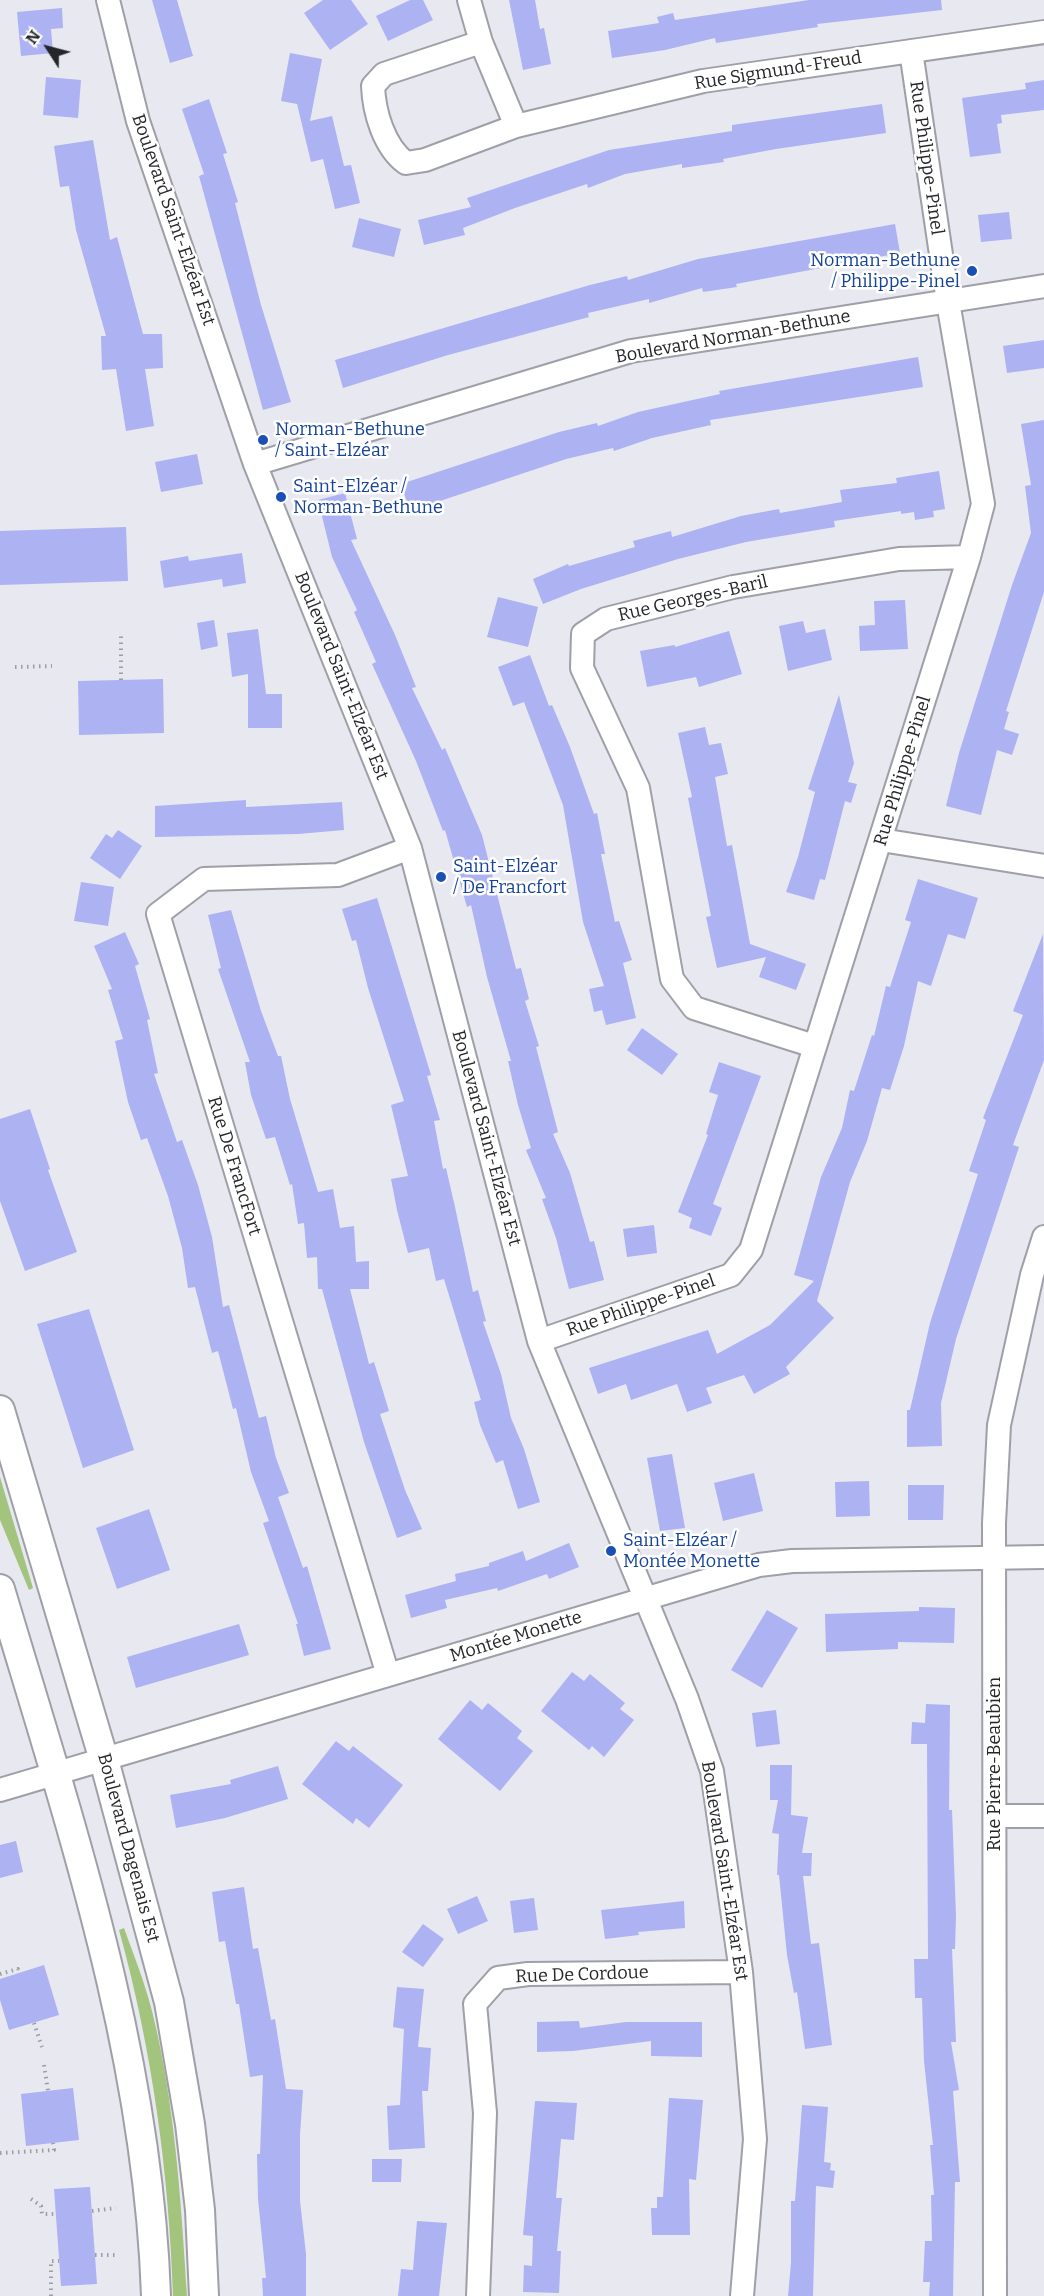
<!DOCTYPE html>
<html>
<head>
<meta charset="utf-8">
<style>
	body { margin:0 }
	#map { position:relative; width:1044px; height:2296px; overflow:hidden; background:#e7e8f0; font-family:Bitter,serif }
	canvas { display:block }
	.north { position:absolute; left:18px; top:18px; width:60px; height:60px; -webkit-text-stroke:4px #fff; paint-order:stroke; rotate:306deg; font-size:16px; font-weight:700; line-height:24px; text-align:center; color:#252629 }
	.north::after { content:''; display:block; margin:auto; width:21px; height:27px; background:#252629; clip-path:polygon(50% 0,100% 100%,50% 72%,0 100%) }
</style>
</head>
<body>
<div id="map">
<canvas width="1044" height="2296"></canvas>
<div class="north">N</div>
</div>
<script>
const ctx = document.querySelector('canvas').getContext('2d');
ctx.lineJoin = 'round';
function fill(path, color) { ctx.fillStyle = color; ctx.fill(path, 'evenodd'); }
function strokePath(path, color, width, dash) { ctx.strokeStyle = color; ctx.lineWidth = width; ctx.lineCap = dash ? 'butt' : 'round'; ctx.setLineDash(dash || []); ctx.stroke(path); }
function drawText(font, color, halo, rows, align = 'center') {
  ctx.font = font + ' Bitter,serif'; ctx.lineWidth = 5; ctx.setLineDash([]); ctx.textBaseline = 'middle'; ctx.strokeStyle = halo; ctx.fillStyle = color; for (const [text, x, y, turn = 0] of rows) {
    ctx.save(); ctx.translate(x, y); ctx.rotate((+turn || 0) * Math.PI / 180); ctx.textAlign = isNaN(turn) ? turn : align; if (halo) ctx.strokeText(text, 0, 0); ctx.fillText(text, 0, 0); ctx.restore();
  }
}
const green = new Path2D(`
	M 0,1477 L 33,1588 L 29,1590 L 0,1520 Z
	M 124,1928 C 134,1956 145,1983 152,2011 C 175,2103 181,2201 187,2296 L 173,2296 C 169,2172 152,2049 119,1930 Z`);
const building = new Path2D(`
	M 152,0 L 177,0 L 193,56 L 170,63 Z
	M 323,0 L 351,0 L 368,24 L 330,50 L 304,13 Z
	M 410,0 L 423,0 L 433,20 L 388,41 L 376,16 Z
	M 509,0 L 535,0 L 540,29 L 544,28 L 551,64 L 523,70 Z
	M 809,0 L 941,0 L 942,10 L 817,24 L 818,27 L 716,43 L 715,38 L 665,50 L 612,58 L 608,31 L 659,23 L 657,17 L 673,13 L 675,20 Z
	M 62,8 L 63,28 L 51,29 L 53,53 L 21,56 L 17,12 Z
	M 290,53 L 322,59 L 310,121 L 332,116 L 344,166 L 351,165 L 360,203 L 335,209 L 323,159 L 311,162 L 297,104 L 281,101 Z
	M 46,77 L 81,80 L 78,118 L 43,115 Z
	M 1044,80 L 1044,110 L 1001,115 L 1002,123 L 997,124 L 1001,153 L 970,157 L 962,98 L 1026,89 L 1025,83 Z
	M 209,99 L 227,153 L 223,154 L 238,202 L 235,203 L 261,305 L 291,402 L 263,410 L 199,176 L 204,174 L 182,109 Z
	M 882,104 L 886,133 L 776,149 L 723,159 L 724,162 L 682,168 L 682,164 L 625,174 L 588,188 L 587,184 L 515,208 L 463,228 L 465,235 L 424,245 L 418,220 L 471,207 L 467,198 L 609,150 L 732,131 L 732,125 Z
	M 93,140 L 110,240 L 117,237 L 143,334 L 162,334 L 163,368 L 145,369 L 154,426 L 126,431 L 116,369 L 102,370 L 101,336 L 106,336 L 76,230 L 69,186 L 60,187 L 54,146 Z
	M 1009,212 L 1012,239 L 981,242 L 978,215 Z
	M 359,218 L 401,229 L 394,257 L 352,247 Z
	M 895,224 L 900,253 L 736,284 L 737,287 L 703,292 L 702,288 L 649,303 L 649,299 L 588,313 L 589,317 L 448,355 L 343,388 L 335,360 L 590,285 L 627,276 L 628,280 L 698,259 Z
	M 1044,340 L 1044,368 L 1007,373 L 1003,346 Z
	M 918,357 L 923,387 L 710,420 L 711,425 L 652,438 L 614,451 L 613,448 L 566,459 L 410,511 L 401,484 L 559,432 L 597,423 L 598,426 L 638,412 L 720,394 L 719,391 Z
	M 1044,420 L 1044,592 L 1006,711 L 1009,712 L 1004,729 L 1019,734 L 1012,755 L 997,750 L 981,815 L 946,806 L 959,753 L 1012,585 L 1031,533 L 1025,486 L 1031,485 L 1021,424 Z
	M 197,454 L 203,484 L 161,492 L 155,462 Z
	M 939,471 L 945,509 L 933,511 L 934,517 L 915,520 L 914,512 L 901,514 L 901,511 L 834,521 L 835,527 L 746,542 L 678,559 L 581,589 L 543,604 L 533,579 L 568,564 L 569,566 L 635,547 L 633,541 L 671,531 L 672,537 L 741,516 L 779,509 L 780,513 L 842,502 L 840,490 L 897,483 L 896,478 Z
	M 345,493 L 357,539 L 351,540 L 395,635 L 416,687 L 412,688 L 442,750 L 445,748 L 482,835 L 516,969 L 521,968 L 529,999 L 525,1001 L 539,1046 L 536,1047 L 558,1132 L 553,1134 L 570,1173 L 590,1242 L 594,1241 L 604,1280 L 569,1289 L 556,1238 L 542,1199 L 546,1198 L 526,1150 L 531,1148 L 518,1105 L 508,1061 L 511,1061 L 487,977 L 471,905 L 467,907 L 445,830 L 443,831 L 416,761 L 372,664 L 376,662 L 354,612 L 357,610 L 332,557 L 318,500 Z
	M 126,527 L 128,581 L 0,585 L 0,531 Z
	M 242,553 L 246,583 L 223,587 L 222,579 L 164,588 L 160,561 L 188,556 L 189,561 Z
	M 498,597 L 538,607 L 528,647 L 487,637 Z
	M 905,600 L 908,649 L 860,651 L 859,626 L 875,625 L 874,601 Z
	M 214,620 L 218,646 L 201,650 L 197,623 Z
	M 803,621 L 806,633 L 825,629 L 832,660 L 788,671 L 779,626 Z
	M 258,629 L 266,694 L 282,694 L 282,728 L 248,728 L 248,674 L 232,677 L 227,633 Z
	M 729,631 L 742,674 L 699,687 L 696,677 L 647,687 L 640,651 L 675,645 L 675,647 Z
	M 530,655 L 549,706 L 552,705 L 570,747 L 594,814 L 597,813 L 605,854 L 601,854 L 615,922 L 619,921 L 632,960 L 623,963 L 636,1018 L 606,1025 L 602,1010 L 594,1012 L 589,989 L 604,986 L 583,922 L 563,805 L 524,702 L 513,706 L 498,667 Z
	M 163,679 L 164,733 L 79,735 L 78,681 Z
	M 839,695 L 854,763 L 848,782 L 857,784 L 851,803 L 845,801 L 825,880 L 820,879 L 814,900 L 786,892 L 798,857 L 815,792 L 808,789 Z
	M 705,727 L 709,745 L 721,743 L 728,774 L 715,777 L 727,846 L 732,845 L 750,944 L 806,964 L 796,990 L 759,977 L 766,957 L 717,968 L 706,917 L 711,916 L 688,798 L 692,797 L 678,733 Z
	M 246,800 L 246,807 L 342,802 L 344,830 L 298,834 L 155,837 L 155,806 Z
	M 118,830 L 142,846 L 120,879 L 90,858 L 106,834 L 112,838 Z
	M 918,879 L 978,898 L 965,939 L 948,934 L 931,986 L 918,981 L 904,1046 L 890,1090 L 882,1088 L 867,1141 L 850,1182 L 817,1301 L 834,1318 L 786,1367 L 790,1374 L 754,1394 L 744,1375 L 706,1388 L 712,1403 L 687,1412 L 677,1384 L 631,1400 L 626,1384 L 598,1394 L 589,1368 L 708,1330 L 717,1354 L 770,1325 L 814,1281 L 794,1275 L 821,1177 L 842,1128 L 850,1090 L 854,1091 L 872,1035 L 874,1036 L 886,986 L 890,987 L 911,922 L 905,920 Z
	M 81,882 L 114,887 L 108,926 L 74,921 Z
	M 377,898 L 431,1075 L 427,1076 L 440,1120 L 434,1121 L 443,1169 L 446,1168 L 455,1207 L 473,1292 L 478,1290 L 486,1321 L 483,1322 L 501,1374 L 511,1418 L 524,1449 L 540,1502 L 518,1509 L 503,1460 L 496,1463 L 480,1425 L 474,1402 L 481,1400 L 444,1279 L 436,1281 L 429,1248 L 408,1253 L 397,1210 L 391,1179 L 408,1176 L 391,1105 L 404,1101 L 368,988 L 356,940 L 352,941 L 342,909 Z
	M 231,910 L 261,1011 L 278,1056 L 281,1056 L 290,1099 L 318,1192 L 333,1189 L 340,1228 L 354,1226 L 356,1262 L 369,1261 L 369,1289 L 350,1289 L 369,1364 L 374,1362 L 389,1411 L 380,1414 L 405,1490 L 422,1529 L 397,1538 L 364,1442 L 322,1289 L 318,1289 L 317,1257 L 307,1258 L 304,1223 L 298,1224 L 292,1184 L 290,1185 L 275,1137 L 266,1139 L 251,1095 L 245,1062 L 250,1062 L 218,969 L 221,968 L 208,915 Z
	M 125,932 L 139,964 L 135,966 L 150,1019 L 147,1020 L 158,1073 L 154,1074 L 177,1142 L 182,1140 L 198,1185 L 212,1237 L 223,1307 L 229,1305 L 259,1418 L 266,1416 L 276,1458 L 289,1493 L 278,1497 L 303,1568 L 307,1566 L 331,1649 L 304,1656 L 296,1624 L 298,1624 L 263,1523 L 269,1521 L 251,1472 L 236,1408 L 233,1409 L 218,1351 L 212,1353 L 195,1287 L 188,1288 L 182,1248 L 168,1196 L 147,1138 L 141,1140 L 128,1102 L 115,1041 L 123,1039 L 108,990 L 112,989 L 94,946 Z
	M 1043,934 L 1044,1060 L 1013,1145 L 1019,1147 L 956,1339 L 941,1403 L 942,1446 L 907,1447 L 907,1410 L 910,1410 L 930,1323 L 978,1174 L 969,1171 L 986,1120 L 983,1118 L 1023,1015 L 1013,1011 Z
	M 642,1028 L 678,1054 L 662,1075 L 627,1050 Z
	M 719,1062 L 761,1076 L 713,1204 L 722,1208 L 711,1236 L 689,1228 L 692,1218 L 678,1212 L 708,1135 L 706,1134 L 718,1095 L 709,1092 Z
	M 30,1109 L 50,1169 L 48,1170 L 77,1252 L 25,1271 L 0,1201 L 0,1119 Z
	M 654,1225 L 657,1253 L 627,1257 L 623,1229 Z
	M 89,1309 L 134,1450 L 83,1468 L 37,1324 Z
	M 672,1454 L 685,1528 L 660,1531 L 647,1458 Z
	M 754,1473 L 763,1511 L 723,1521 L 714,1483 Z
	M 869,1481 L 870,1516 L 836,1517 L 835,1482 Z
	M 908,1485 L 944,1485 L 943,1520 L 908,1520 Z
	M 149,1509 L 170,1570 L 117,1589 L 96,1528 Z
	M 569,1543 L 579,1567 L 549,1579 L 547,1574 L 498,1591 L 497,1588 L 445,1600 L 447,1608 L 411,1618 L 405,1595 L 456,1581 L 455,1574 L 489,1566 L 489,1563 L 523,1551 L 526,1561 Z
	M 919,1607 L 955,1608 L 954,1643 L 898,1642 L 898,1649 L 826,1652 L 825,1614 L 919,1611 Z
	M 767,1610 L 798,1628 L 762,1688 L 731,1670 Z
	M 239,1624 L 249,1655 L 136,1688 L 127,1657 Z
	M 572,1672 L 584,1681 L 590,1674 L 625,1703 L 620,1709 L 634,1720 L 604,1757 L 592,1746 L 589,1750 L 541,1711 Z
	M 470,1700 L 482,1710 L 488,1703 L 522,1731 L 517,1738 L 533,1751 L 500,1791 L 438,1739 Z
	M 926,1704 L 950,1705 L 949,1810 L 952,1810 L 956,1916 L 955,1949 L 952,1949 L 956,2042 L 951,2042 L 959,2090 L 953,2091 L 960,2182 L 955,2182 L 953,2296 L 929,2296 L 930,2282 L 923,2282 L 925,2241 L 932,2241 L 931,2195 L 934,2195 L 930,2145 L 933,2145 L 924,2061 L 922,1998 L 915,1998 L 914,1959 L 928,1959 L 927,1744 L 911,1744 L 912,1722 L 925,1723 Z
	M 776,1710 L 780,1744 L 756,1747 L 752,1713 Z
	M 336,1741 L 349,1751 L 353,1746 L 403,1785 L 369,1828 L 356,1818 L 353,1824 L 302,1784 Z
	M 770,1765 L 792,1765 L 791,1815 L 808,1817 L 802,1853 L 812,1853 L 811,1876 L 803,1876 L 811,1944 L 819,1943 L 832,2045 L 805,2049 L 797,1992 L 794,1993 L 787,1955 L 779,1875 L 777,1875 L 779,1834 L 772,1833 L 778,1800 L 770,1800 Z
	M 278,1766 L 288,1799 L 225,1818 L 176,1828 L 170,1795 L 231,1784 L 230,1780 Z
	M 16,1841 L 23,1872 L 0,1878 L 0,1845 Z
	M 244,1887 L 253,1949 L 258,1948 L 271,2020 L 275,2019 L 286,2089 L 303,2090 L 300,2135 L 300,2201 L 306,2254 L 306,2296 L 263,2296 L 262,2278 L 266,2278 L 258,2199 L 257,2154 L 260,2154 L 263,2075 L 250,2077 L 239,2004 L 236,2004 L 225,1941 L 219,1942 L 212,1892 Z
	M 477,1896 L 488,1921 L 458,1934 L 447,1909 Z
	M 534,1898 L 538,1930 L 514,1933 L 510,1901 Z
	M 684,1901 L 685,1928 L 638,1932 L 639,1935 L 605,1939 L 601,1910 Z
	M 423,1924 L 444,1939 L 423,1967 L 402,1952 Z
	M 44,1965 L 59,2015 L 9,2030 L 0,2000 L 0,1979 Z
	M 397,1987 L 424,1989 L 418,2047 L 431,2048 L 428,2091 L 422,2091 L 425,2148 L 389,2150 L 387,2106 L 400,2105 L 404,2029 L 393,2027 Z
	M 579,2021 L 580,2028 L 626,2022 L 702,2022 L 702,2057 L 651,2056 L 651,2041 L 573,2051 L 537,2052 L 537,2022 Z
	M 73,2088 L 79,2140 L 26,2146 L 21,2094 Z
	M 669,2098 L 703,2100 L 696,2180 L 689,2179 L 690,2235 L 652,2235 L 651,2208 L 657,2208 L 657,2197 L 663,2197 Z
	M 535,2101 L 577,2103 L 574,2140 L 561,2139 L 556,2198 L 562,2198 L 557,2251 L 561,2251 L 559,2293 L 523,2292 L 524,2265 L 532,2266 L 533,2236 L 523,2235 Z
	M 802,2105 L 828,2107 L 824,2162 L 831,2163 L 830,2170 L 835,2171 L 833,2188 L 816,2186 L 813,2296 L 788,2296 L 791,2263 L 791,2201 L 795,2201 Z
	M 372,2159 L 402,2159 L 401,2182 L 372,2182 Z
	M 90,2187 L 97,2284 L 61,2286 L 54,2189 Z
	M 417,2221 L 447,2223 L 439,2296 L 398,2296 L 401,2269 L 413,2270 Z`);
const path = new Path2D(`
	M 15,667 L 52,666
	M 121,680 L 121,632
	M 0,1974 L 18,1969 L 19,1973
	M 34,2023 L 42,2047
	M 44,2065 L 48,2091
	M 0,2153 L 54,2150 L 53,2143
	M 31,2199 L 41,2206 L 42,2214 L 56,2214
	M 92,2211 L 116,2208
	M 95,2255 L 119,2255
	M 51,2296 L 51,2261 L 59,2261`);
const minor = new Path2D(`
	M 108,0 L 138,121 L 255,464 L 410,848 L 539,1341 L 687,1699 L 712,1771 L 741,1972 L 755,2139 L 742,2296
	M 469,0 L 481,42 L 516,126
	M 481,42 L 384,74 L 373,86 C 374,112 384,147 406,163 L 425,160 L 516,126 L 703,81 L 1044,32
	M 255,464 L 631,351 L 1044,286
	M 881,840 L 1044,866
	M 814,1046 L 694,1008 L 672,979 L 638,788 L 582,668 L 583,634 L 606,619 L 733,587 L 899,559 L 969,557
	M 539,1341 L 731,1275 L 751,1250 L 969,557 L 983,504 L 948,302 L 911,51
	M 388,1675 L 158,914 L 204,879 L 338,875 L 410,848
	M 0,1790 L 759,1565 L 792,1561 L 1044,1557
	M 996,1816 L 1044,1816
	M 478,2296 L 485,2113 L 475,2004 L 498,1978 L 528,1974 L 741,1972
	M 995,2296 L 994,1523 L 999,1425 L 1032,1275 L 1044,1237`);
const major = new Path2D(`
	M 0,1410 L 104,1760 L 169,2002 L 190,2124 L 200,2210 L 204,2296
	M 0,1589 C 69,1821 148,2052 156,2296`);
const markers = [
	[972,271,6,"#1a4fb4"],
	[263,440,6,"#1a4fb4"],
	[281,497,6,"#1a4fb4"],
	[441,877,6,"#1a4fb4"],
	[611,1551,6,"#1a4fb4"]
];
const streetNames = [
	["Rue Sigmund-Freud",778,71,-9],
	["Rue Philippe-Pinel",926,158,82],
	["Boulevard Saint-Elzéar Est",173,220,71],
	["Boulevard Norman-Bethune",733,337,-10],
	["Rue Georges-Baril",693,599,-13],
	["Boulevard Saint-Elzéar Est",341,676,68],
	["Rue Philippe-Pinel",903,771,-73],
	["Boulevard Saint-Elzéar Est",486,1138,75],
	["Rue De FrancFort",234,1166,73],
	["Rue Philippe-Pinel",641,1306,-19],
	["Montée Monette",516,1637,-17],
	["Rue Pierre-Beaubien",995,1764,-90],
	["Boulevard Dagenais Est",128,1848,75],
	["Boulevard Saint-Elzéar Est",724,1871,81],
	["Rue De Cordoue",582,1975,-2]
];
const transitNames = [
	["Norman-Bethune",960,261,"right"],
	["/ Philippe-Pinel",960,282,"right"],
	["Norman-Bethune",275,430],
	["/ Saint-Elzéar",275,451],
	["Saint-Elzéar /",293,487],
	["Norman-Bethune",293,508],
	["Saint-Elzéar",453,867],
	["/ De Francfort",453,888],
	["Saint-Elzéar /",623,1541],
	["Montée Monette",623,1562]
];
fill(green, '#a2c47d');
fill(building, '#adb2f2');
strokePath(minor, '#9f9fa7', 26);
strokePath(major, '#9f9fa7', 32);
strokePath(path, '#9d9ea4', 4, [1.5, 4.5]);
strokePath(minor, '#fff', 22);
strokePath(major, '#fff', 28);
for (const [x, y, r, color] of markers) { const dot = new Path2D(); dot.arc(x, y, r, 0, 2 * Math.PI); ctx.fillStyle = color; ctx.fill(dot); strokePath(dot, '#fff', 2); }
drawText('18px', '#252629', '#fff', streetNames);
drawText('18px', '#164399', '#fff', transitNames, 'left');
</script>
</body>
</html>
